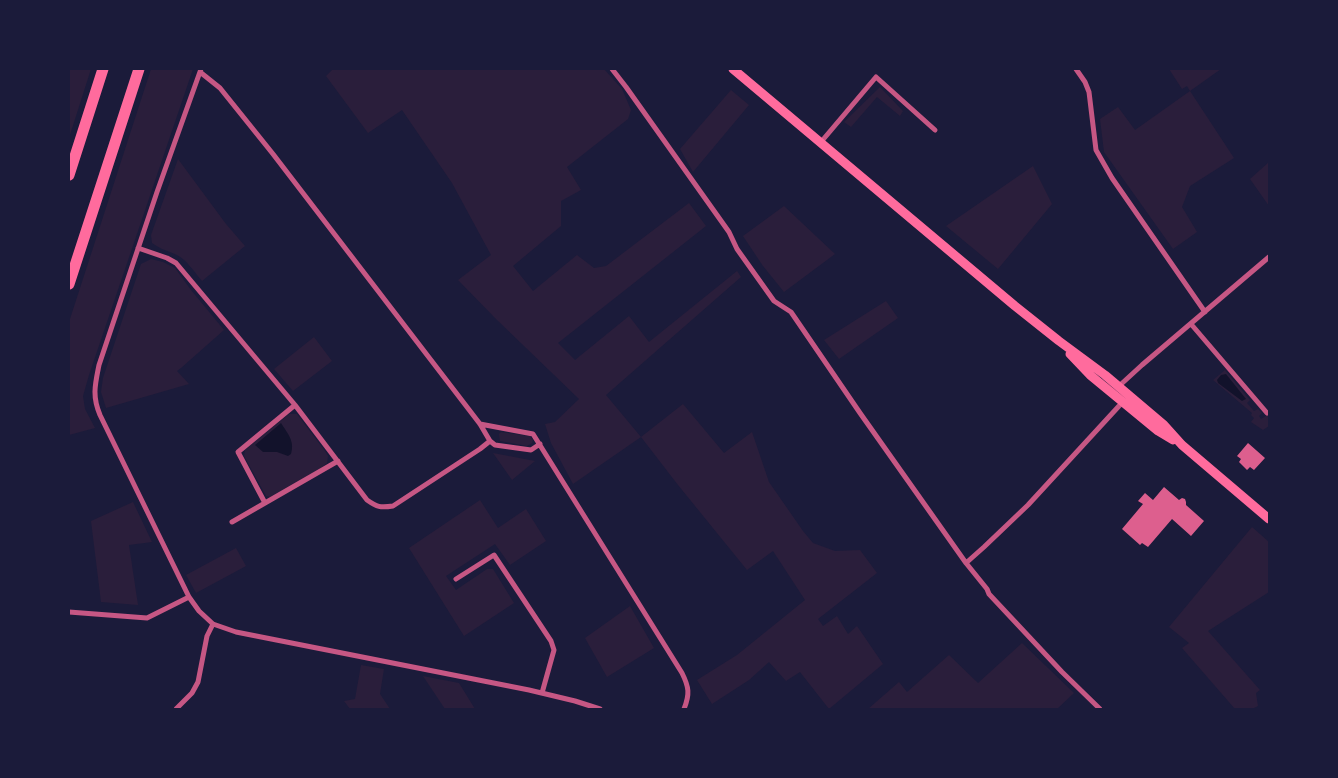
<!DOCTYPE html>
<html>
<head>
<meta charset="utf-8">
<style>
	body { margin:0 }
	#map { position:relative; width:1338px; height:778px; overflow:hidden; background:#1b1b3a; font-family:"Alegreya Sans",sans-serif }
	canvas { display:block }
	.frame { position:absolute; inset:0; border:70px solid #1b1b3a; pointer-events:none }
</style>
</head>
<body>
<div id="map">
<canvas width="1338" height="778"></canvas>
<div class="frame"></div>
</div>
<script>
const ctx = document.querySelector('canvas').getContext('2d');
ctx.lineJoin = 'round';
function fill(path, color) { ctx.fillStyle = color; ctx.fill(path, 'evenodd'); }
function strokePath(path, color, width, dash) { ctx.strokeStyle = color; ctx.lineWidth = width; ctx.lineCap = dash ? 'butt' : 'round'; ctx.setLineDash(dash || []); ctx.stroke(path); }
const green = new Path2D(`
	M 69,69 L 91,69 L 69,138 Z
	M 151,69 L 193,69 L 89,375 L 83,396 L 85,409 L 95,428 L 69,435 L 69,322 Z
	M 333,69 L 604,69 L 622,89 L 631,110 L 628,119 L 567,167 L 581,190 L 561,201 L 561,226 L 513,266 L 533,291 L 577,255 L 594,268 L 606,266 L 689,203 L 706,226 L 558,343 L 575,360 L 629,316 L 649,342 L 737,271 L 741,277 L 606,395 L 641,437 L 683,404 L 724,453 L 752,432 L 769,482 L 803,531 L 813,543 L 835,551 L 860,550 L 877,573 L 818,619 L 823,626 L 837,616 L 848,634 L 857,626 L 883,664 L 829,709 L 800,672 L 786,681 L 769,662 L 749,680 L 712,704 L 697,680 L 737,655 L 805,600 L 773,551 L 747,570 L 678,485 L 641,437 L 573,484 L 551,443 L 545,424 L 555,422 L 579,399 L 496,319 L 458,280 L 491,255 L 452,183 L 402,110 L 368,133 L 326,76 Z
	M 1169,69 L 1221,69 L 1190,91 L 1234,158 L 1190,186 L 1182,207 L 1197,232 L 1173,249 L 1104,152 L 1100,119 L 1118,107 L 1135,130 L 1190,91 L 1187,86 L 1182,89 Z
	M 880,87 L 903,111 L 900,116 L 877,97 L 851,127 L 844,122 Z
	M 731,90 L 749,105 L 693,172 L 680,149 Z
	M 178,159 L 226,224 L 245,246 L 202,281 C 195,273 187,260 177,255 C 168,251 160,249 152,243 L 151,235 Z
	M 1269,162 L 1269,206 L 1250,179 Z
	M 1033,166 L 1052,204 L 998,269 L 946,226 Z
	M 784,206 L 835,254 L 784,292 L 763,266 L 743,236 Z
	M 151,259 L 163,262 L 175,268 L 191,290 L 224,330 L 181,368 L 177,371 L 189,384 L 106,408 L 101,392 L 103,378 L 141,264 Z
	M 886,301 L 898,318 L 839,359 L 824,340 Z
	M 314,337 L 332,361 L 293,391 L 274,369 Z
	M 1225,370 L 1250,400 L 1247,403 L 1254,411 L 1258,409 L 1262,413 L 1259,416 L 1261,419 L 1269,414 L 1269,426 L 1263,430 L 1251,422 L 1254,418 L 1251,415 L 1252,413 L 1213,380 Z
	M 289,414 L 297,414 L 325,451 L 328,456 L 327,463 L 321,468 L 270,497 L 266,496 L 244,456 L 245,450 Z
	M 501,432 L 530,436 L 533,440 L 532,443 L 527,446 L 500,441 L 499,434 Z
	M 493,453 L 535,461 L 512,480 Z
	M 480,500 L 498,528 L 526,509 L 546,541 L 510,565 L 495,544 L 446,576 L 456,590 L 487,569 L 493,569 L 514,603 L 464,636 L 409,548 Z
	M 133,502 L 152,542 L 129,545 L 138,605 L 101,602 L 91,521 Z
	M 1252,527 L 1269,542 L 1269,592 L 1208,631 L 1260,690 L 1256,693 L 1258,706 L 1252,709 L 1235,709 L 1182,648 L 1189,643 L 1169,627 Z
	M 236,548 L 246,566 L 196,593 L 186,575 Z
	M 630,606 L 654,648 L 607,677 L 585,638 Z
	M 1022,643 L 1074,693 L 1057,709 L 868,709 L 899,682 L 907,692 L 949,655 L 978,683 Z
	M 361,665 L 384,669 L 380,694 L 390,709 L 350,709 L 344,701 L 355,699 Z
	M 423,676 L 459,683 L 475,709 L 445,709 Z`);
const water = new Path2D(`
	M 1226,374 L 1246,399 L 1242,401 L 1218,383 L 1217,380 L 1221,375 Z
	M 281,423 C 288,434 295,441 291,454 L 288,456 L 277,452 L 263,452 L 255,445 Z`);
const building = new Path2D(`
	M 1248,443 L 1265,458 L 1254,470 L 1250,467 L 1247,470 L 1239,462 L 1241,459 L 1237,456 Z
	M 1164,487 L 1179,500 L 1182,498 L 1185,499 L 1186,502 L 1186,505 L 1204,521 L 1191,536 L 1172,519 L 1148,547 L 1142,543 L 1140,545 L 1122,529 L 1143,504 L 1138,501 L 1145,493 L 1153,500 Z`);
const minor = new Path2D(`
	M 201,69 L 157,192 L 99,365 C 95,385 92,396 100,415 L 189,597 L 199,611 L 213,624 L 236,632 L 529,690 L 575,701 L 600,709
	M 612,69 L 626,87 L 729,232 L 737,249 L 774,301 L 791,312 L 860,413 L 966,563 L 987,589 L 989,594 L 1062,672 L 1100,709
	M 1076,69 L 1085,82 L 1089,92 L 1096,150 L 1112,178 L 1205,312
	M 200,72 L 220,88 L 273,154 L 480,424 L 490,441 L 495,445 L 531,450 L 540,444
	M 821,142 L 876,77 L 935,130
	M 138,248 L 167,258 L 176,263 L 295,405 L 367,500 C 377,507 380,508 393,506 L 480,449 L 490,441
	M 1191,324 L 1267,413
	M 1118,387 L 1142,365 L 1269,257
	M 480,424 L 533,434 L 682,673 C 689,687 690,694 684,709
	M 265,503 L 338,461
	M 232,522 L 265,503 L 238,452 L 295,405
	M 966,563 L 984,547 L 1028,505 L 1119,406 L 1123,402 L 1122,400
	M 456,579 L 494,555 L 551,641 L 554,650 L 542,693
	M 69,612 L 147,618 L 189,597
	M 176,709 L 192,693 L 198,682 L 207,636 L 213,624`);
const secondary = new Path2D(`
	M 733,69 L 1015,306 L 1059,341 L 1105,375 L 1164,425 L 1182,445 L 1269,519
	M 1070,354 L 1090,375 L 1158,431 L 1173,440`);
const motorway = new Path2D(`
	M 69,175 L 103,69
	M 69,284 L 139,69`);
fill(green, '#2a1e3b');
fill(water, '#12122b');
fill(building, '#dd5f8e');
strokePath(minor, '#c65784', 5);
strokePath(secondary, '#ff6b9d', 9);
strokePath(motorway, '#ff6b9d', 11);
</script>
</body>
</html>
